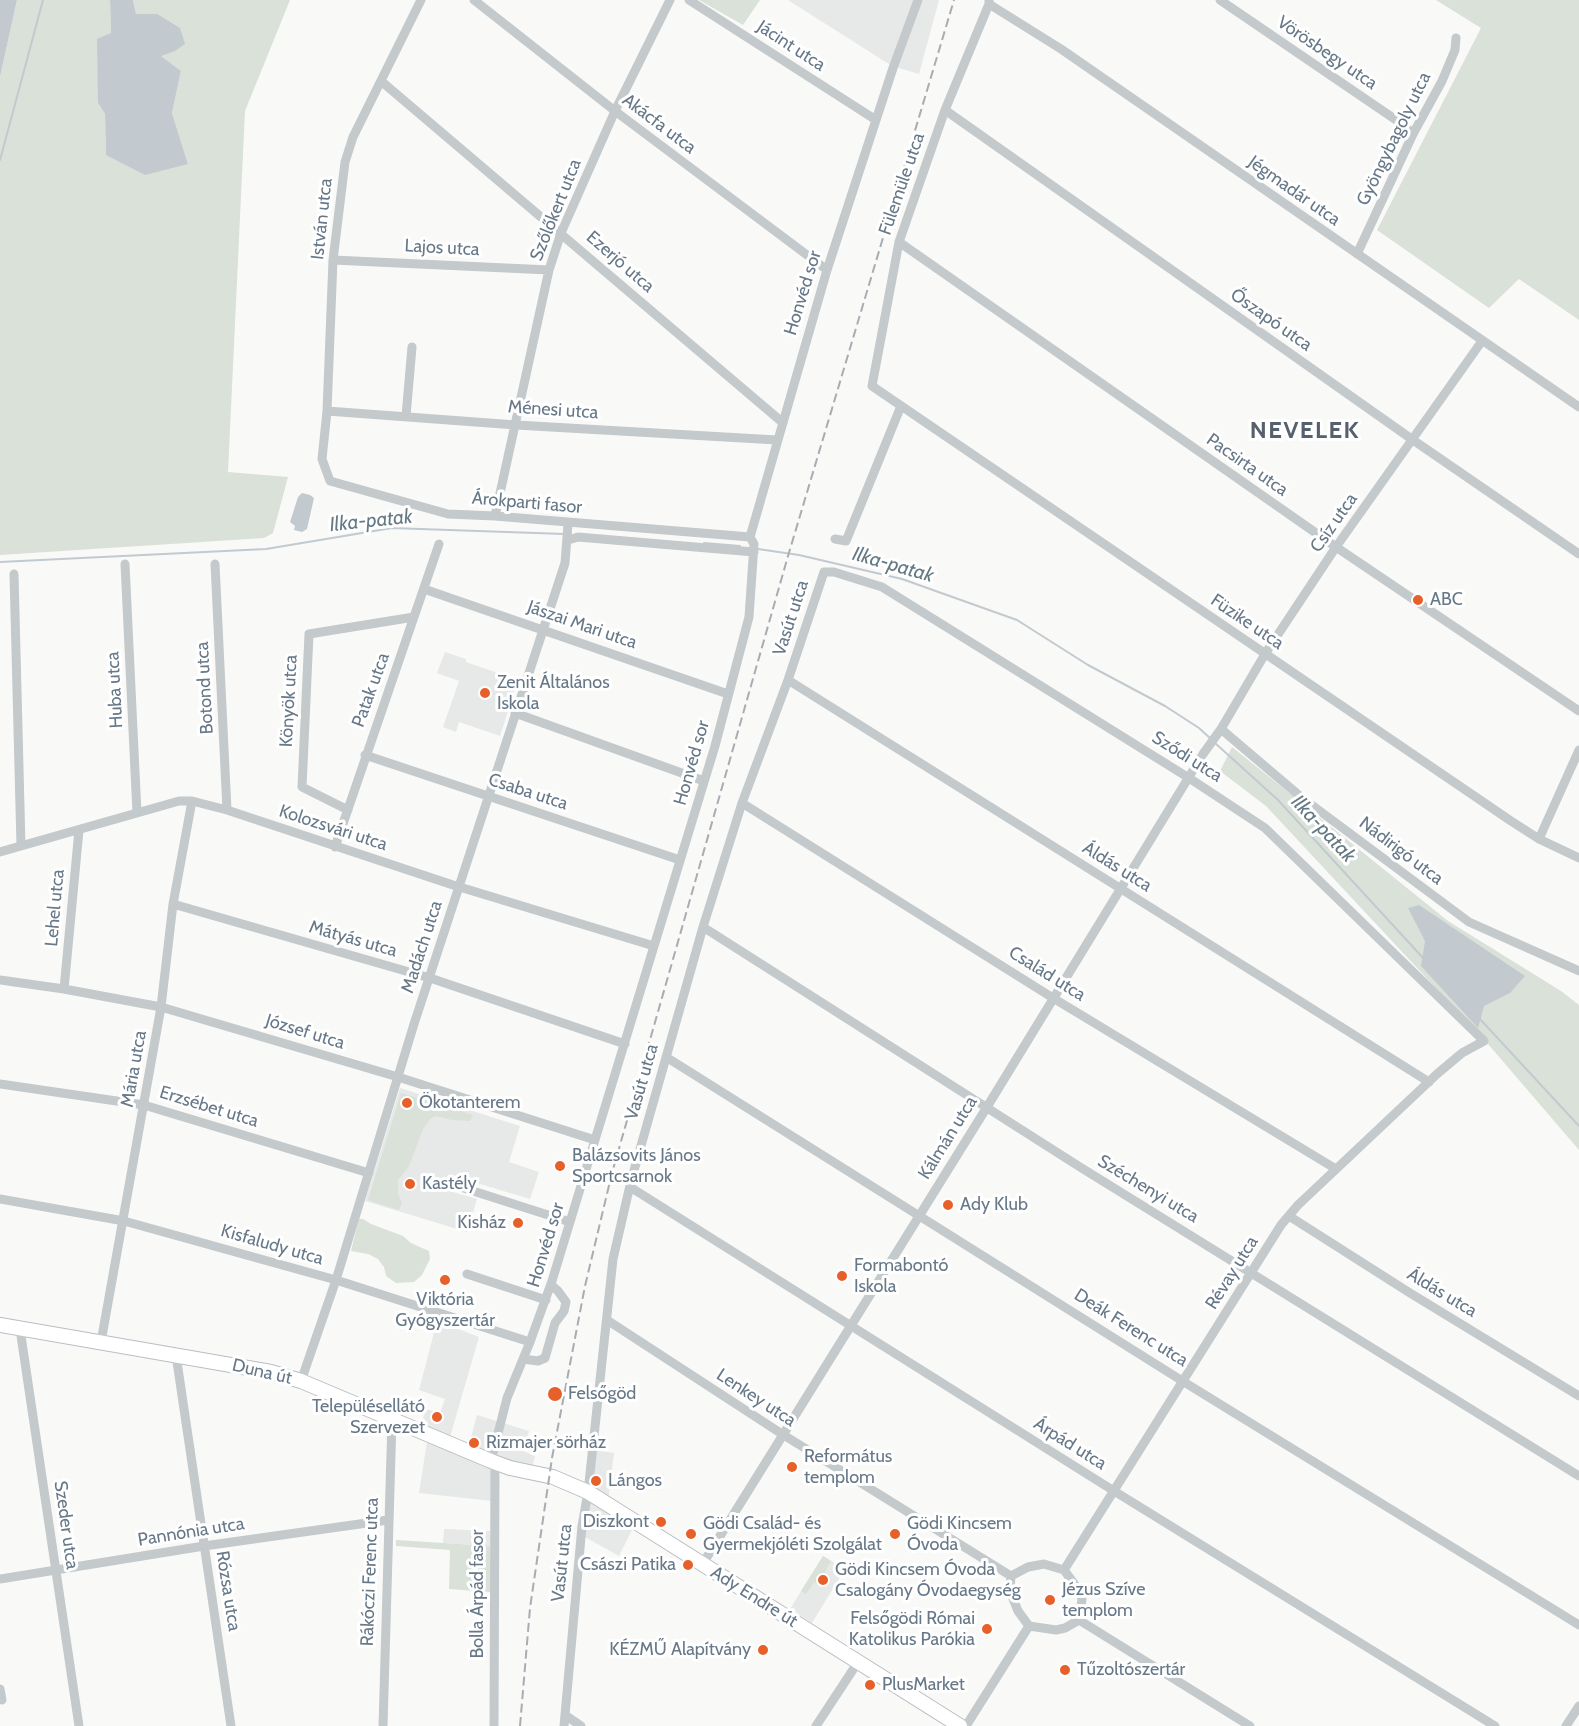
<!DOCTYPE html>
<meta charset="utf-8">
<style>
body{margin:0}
canvas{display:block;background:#f9f9f7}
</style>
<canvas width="1579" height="1726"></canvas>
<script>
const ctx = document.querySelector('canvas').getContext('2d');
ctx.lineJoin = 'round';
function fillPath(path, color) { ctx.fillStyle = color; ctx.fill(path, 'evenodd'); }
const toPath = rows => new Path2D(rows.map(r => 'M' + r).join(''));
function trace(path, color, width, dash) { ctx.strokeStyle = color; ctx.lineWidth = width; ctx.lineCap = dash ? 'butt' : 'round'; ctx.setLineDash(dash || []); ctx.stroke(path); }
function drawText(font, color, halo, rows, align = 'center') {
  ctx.font = font + ' Cabin,sans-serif'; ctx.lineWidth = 6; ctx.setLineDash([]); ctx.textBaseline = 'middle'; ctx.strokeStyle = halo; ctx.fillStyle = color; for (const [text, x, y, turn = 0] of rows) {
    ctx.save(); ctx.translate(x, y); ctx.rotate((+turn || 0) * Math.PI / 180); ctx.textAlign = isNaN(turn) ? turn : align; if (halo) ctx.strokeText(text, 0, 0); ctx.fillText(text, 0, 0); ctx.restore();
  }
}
const built = toPath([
 [788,0,939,0,919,74,892,66],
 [445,652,466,659,466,662,518,680,500,736,459,722,456,732,443,727,459,681,437,673],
 [400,1088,520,1126,509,1162,539,1172,530,1199,450,1175,446,1190,477,1199,467,1232,365,1201],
 [437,1321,479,1337,450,1437,421,1425,426,1409,440,1413,445,1399,419,1390],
 [477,1415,529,1431,523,1451,535,1456,530,1476,492,1466,492,1501,419,1493,429,1429,469,1445],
 [595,1450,614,1453,607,1511,632,1530,619,1556,583,1536],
 [444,1529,490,1531,490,1546,443,1543],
 [823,1556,845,1569,812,1623,790,1609]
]);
const green = toPath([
 [17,0,110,0,111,33,98,103,105,114,106,155,188,164,172,113,181,71,160,56,157,14,136,14,133,0,290,0,245,111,228,472,288,477,273,533,264,538,0,555,0,77],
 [699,0,760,0,743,25],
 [1436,0,1579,0,1579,320,1519,279,1489,308,1377,230,1481,28],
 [1232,747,1448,921,1561,991,1579,1005,1579,1150,1488,1044,1266,806,1220,771],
 [401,1093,473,1115,470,1121,452,1120,436,1116,430,1119,423,1129,409,1166,398,1180,398,1194,402,1203,399,1210,368,1200],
 [359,1219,363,1219,371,1224,403,1236,411,1243,429,1251,430,1259,422,1275,414,1282,396,1283,386,1276,384,1267,378,1259,368,1254,351,1251],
 [396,1540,490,1546,490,1592,449,1589,450,1550,396,1546],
 [823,1556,831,1561,824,1573,827,1575,820,1586,814,1582,806,1594,801,1591]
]);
const water = toPath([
 [0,0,17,0,0,77],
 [110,0,133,0,136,14,157,14,180,28,185,44,175,51,161,56,181,71,172,113,188,164,145,175,106,155,105,114,98,103,97,39,111,33],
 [302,493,310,495,314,498,307,529,302,532,294,530,295,526,290,522,298,497],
 [1419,905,1525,976,1510,993,1484,1006,1478,1028,1421,966,1425,941,1408,908]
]);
const stream = toPath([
 [0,160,43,0],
 [704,543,740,546],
 [758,549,799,555,902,579,1017,620,1088,665,1165,706,1199,728,1211,739],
 [0,562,266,549,392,528,564,534],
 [1215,743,1278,800,1424,959],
 [1479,1018,1579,1126]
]);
const street = toPath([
 [421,0,353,137,345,162,333,260,327,411,322,459,330,481,448,514,495,516,750,537],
 [474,0,615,111,827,270],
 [689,0,876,120],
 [989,0,989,4,945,110,899,242,872,386,1511,821,1539,839,1579,858],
 [1220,0,1402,124,1413,134],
 [989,4,1061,49,1579,407],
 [381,81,782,422],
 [945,110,1413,440,1579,554],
 [899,242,1336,547,1579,711],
 [1357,254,1413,134,1442,81,1455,50,1456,38],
 [333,260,549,270],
 [327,411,516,425,777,440],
 [406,416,412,347],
 [495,516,549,270,561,233,615,111,670,0],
 [835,539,846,541,901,406],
 [568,540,578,537,754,552],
 [125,564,137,813],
 [215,564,227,810],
 [14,574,21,846],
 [424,589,728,694],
 [788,680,1429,1082],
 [515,713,704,781],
 [1221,729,1301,797,1469,922,1579,971],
 [365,755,680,860],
 [742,803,1053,998,1336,1169],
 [348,810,302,787,309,634,414,617],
 [1539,839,1579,750],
 [335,847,439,544],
 [0,852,179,801,192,801,227,810,453,885,654,946],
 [173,904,430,978,625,1044],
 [703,927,1080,1167,1579,1476],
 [0,980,64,989,161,1007,398,1077,595,1140],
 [64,989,79,830],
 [666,1057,1184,1382,1579,1625],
 [0,1084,144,1105,369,1173],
 [448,1183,570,1222],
 [630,1187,1114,1491,1495,1726],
 [0,1199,124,1221,336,1280,530,1342],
 [1289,1216,1410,1293,1579,1396],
 [467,1274,546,1300],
 [607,1320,782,1434,1011,1576],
 [20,1329,79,1726],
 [101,1342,161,1007,173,904,192,801],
 [176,1355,231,1726],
 [523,1359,538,1361,545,1358,555,1323,564,1311,566,1302,558,1291,551,1285],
 [301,1381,336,1280,414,1024,565,563,568,524],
 [491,1461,507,1398,530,1342,552,1281,715,746,749,617,754,544,750,537,827,270,893,68,918,0],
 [1044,1564,1064,1570,1078,1589,1082,1599,1079,1620,1065,1628,1056,1630,1029,1626,1018,1611,1010,1591,1011,1576,1028,1567,1044,1564],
 [702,1565,987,1107,1203,754,1221,729,1265,654,1336,547,1482,341],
 [0,1579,204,1546,388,1520],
 [1079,1620,1250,1726],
 [0,1689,2,1700],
 [565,1715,581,1726],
 [383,1726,392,1420],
 [494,1726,495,1462],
 [564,1726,582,1526,588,1492,613,1259,631,1181,703,927,742,803,788,680,824,572,834,572,882,587,1189,778,1265,828,1484,1041,1462,1053,1437,1074,1298,1205,1281,1225,1064,1570],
 [816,1726,858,1662],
 [966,1726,1029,1626],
 [1566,1726,1579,1706]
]);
const secondary = toPath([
 [0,1325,271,1372,301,1381,491,1461,510,1468,553,1477,588,1492,960,1726]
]);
const rail = toPath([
 [520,1726,530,1608,552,1458,585,1286,612,1173,788,556,954,0]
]);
const markers = [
 [1418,600,6,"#e76029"],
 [485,693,6,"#e76029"],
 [407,1103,6,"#e76029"],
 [560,1166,6,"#e76029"],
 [410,1184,6,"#e76029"],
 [948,1205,6,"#e76029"],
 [518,1223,6,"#e76029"],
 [842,1276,6,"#e76029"],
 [445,1280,6,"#e76029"],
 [555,1394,8,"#e76029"],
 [437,1417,6,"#e76029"],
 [474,1443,6,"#e76029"],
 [792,1467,6,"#e76029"],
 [596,1481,6,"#e76029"],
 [661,1522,6,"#e76029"],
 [691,1534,6,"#e76029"],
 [895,1534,6,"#e76029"],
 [688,1565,6,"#e76029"],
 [823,1580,6,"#e76029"],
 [1050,1600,6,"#e76029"],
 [987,1629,6,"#e76029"],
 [763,1650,6,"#e76029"],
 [1065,1670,6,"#e76029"],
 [870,1685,6,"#e76029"]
];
const streetNames = [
 ["Jácint utca",791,46,33],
 ["Vörösbegy utca",1327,53,34],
 ["Akácfa utca",659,124,37],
 ["Gyöngybagoly utca",1394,139,-64],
 ["Fülemüle utca",902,184,-71],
 ["Jégmadár utca",1294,191,35],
 ["Szőlőkert utca",556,210,-68],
 ["István utca",322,219,-84],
 ["Lajos utca",442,248,3],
 ["Ezerjó utca",620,262,41],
 ["Honvéd sor",803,293,-73],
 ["Őszapó utca",1271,320,35],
 ["Ménesi utca",553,410,4],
 ["Pacsirta utca",1247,465,35],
 ["Árokparti fasor",527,503,5],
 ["Csíz utca",1334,523,-55],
 ["Vasút utca",791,618,-72],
 ["Füzike utca",1247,622,34],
 ["Jászai Mari utca",582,625,19],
 ["Botond utca",205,688,-93],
 ["Huba utca",115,690,-93],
 ["Patak utca",371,690,-70],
 ["Könyök utca",289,701,-87],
 ["Sződi utca",1187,757,32],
 ["Honvéd sor",692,763,-74],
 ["Csaba utca",528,792,18],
 ["Kolozsvári utca",333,828,18],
 ["Nádirigó utca",1401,851,37],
 ["Áldás utca",1117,867,32],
 ["Lehel utca",55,908,-85],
 ["Mátyás utca",353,939,16],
 ["Madách utca",422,947,-72],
 ["Család utca",1047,974,32],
 ["József utca",305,1032,17],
 ["Mária utca",134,1069,-80],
 ["Vasút utca",642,1082,-74],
 ["Erzsébet utca",209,1107,17],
 ["Kálmán utca",948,1138,-58],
 ["Széchenyi utca",1148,1189,31],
 ["Kisfaludy utca",272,1245,16],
 ["Honvéd sor",546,1245,-73],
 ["Révay utca",1232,1273,-58],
 ["Áldás utca",1442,1293,31],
 ["Deák Ferenc utca",1131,1328,32],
 ["Duna út",262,1372,13],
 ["Lenkey utca",756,1398,33],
 ["Árpád utca",1070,1444,32],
 ["Szeder utca",66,1525,82],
 ["Pannónia utca",191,1532,-9],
 ["Vasút utca",562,1563,-84],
 ["Rákóczi Ferenc utca",370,1572,-88],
 ["Rózsa utca",228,1591,81],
 ["Bolla Árpád fasor",478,1594,-90],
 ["Ady Endre út",754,1597,32]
];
const poiNames = [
 ["ABC",1430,600],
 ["Zenit Általános",497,683],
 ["Iskola",497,704],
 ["Ökotanterem",419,1103],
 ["Balázsovits János",572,1156],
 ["Sportcsarnok",572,1177],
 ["Kastély",422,1184],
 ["Ady Klub",960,1205],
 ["Kisház",506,1223,"right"],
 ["Formabontó",854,1266],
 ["Iskola",854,1287],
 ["Viktória",445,1300,"center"],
 ["Gyógyszertár",445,1321,"center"],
 ["Felsőgöd",568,1394],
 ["Településellátó",425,1407,"right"],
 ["Szervezet",425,1428,"right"],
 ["Rizmajer sörház",486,1443],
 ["Református",804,1457],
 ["templom",804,1478],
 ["Lángos",608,1481],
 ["Diszkont",649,1522,"right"],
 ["Gödi Család- és",703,1524],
 ["Gyermekjóléti Szolgálat",703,1545],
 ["Gödi Kincsem",907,1524],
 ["Óvoda",907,1545],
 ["Császi Patika",676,1565,"right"],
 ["Gödi Kincsem Óvoda",835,1570],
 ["Csalogány Óvodaegység",835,1591],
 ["Jézus Szíve",1062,1590],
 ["templom",1062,1611],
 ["Felsőgödi Római",975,1619,"right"],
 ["Katolikus Parókia",975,1640,"right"],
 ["KÉZMŰ Alapítvány",751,1650,"right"],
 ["Tűzoltószertár",1077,1670],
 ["PlusMarket",882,1685]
];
const waterNames = [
 ["Ilka-patak",371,521,-6],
 ["Ilka-patak",893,565,16],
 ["Ilka-patak",1323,829,47]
];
const districtNames = [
 ["NEVELEK",1305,431]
];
fillPath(built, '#e7e8e8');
fillPath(green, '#dae1d8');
fillPath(water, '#c2cad0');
trace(stream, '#c2cad0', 2);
trace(secondary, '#b9bec3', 16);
trace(street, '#c4c9cc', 9);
trace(secondary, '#fff', 14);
trace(rail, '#a7adb3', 2, [9, 4.5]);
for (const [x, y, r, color] of markers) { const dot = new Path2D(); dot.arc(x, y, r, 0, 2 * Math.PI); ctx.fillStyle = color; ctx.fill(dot); trace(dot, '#fff', 2); }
drawText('18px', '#677888', '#fff', streetNames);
drawText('18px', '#677888', '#fff', poiNames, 'left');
drawText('italic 20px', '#637983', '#fff', waterNames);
ctx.letterSpacing = '1.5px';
drawText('bold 24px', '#56616d', '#fff', districtNames);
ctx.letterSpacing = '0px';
</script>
